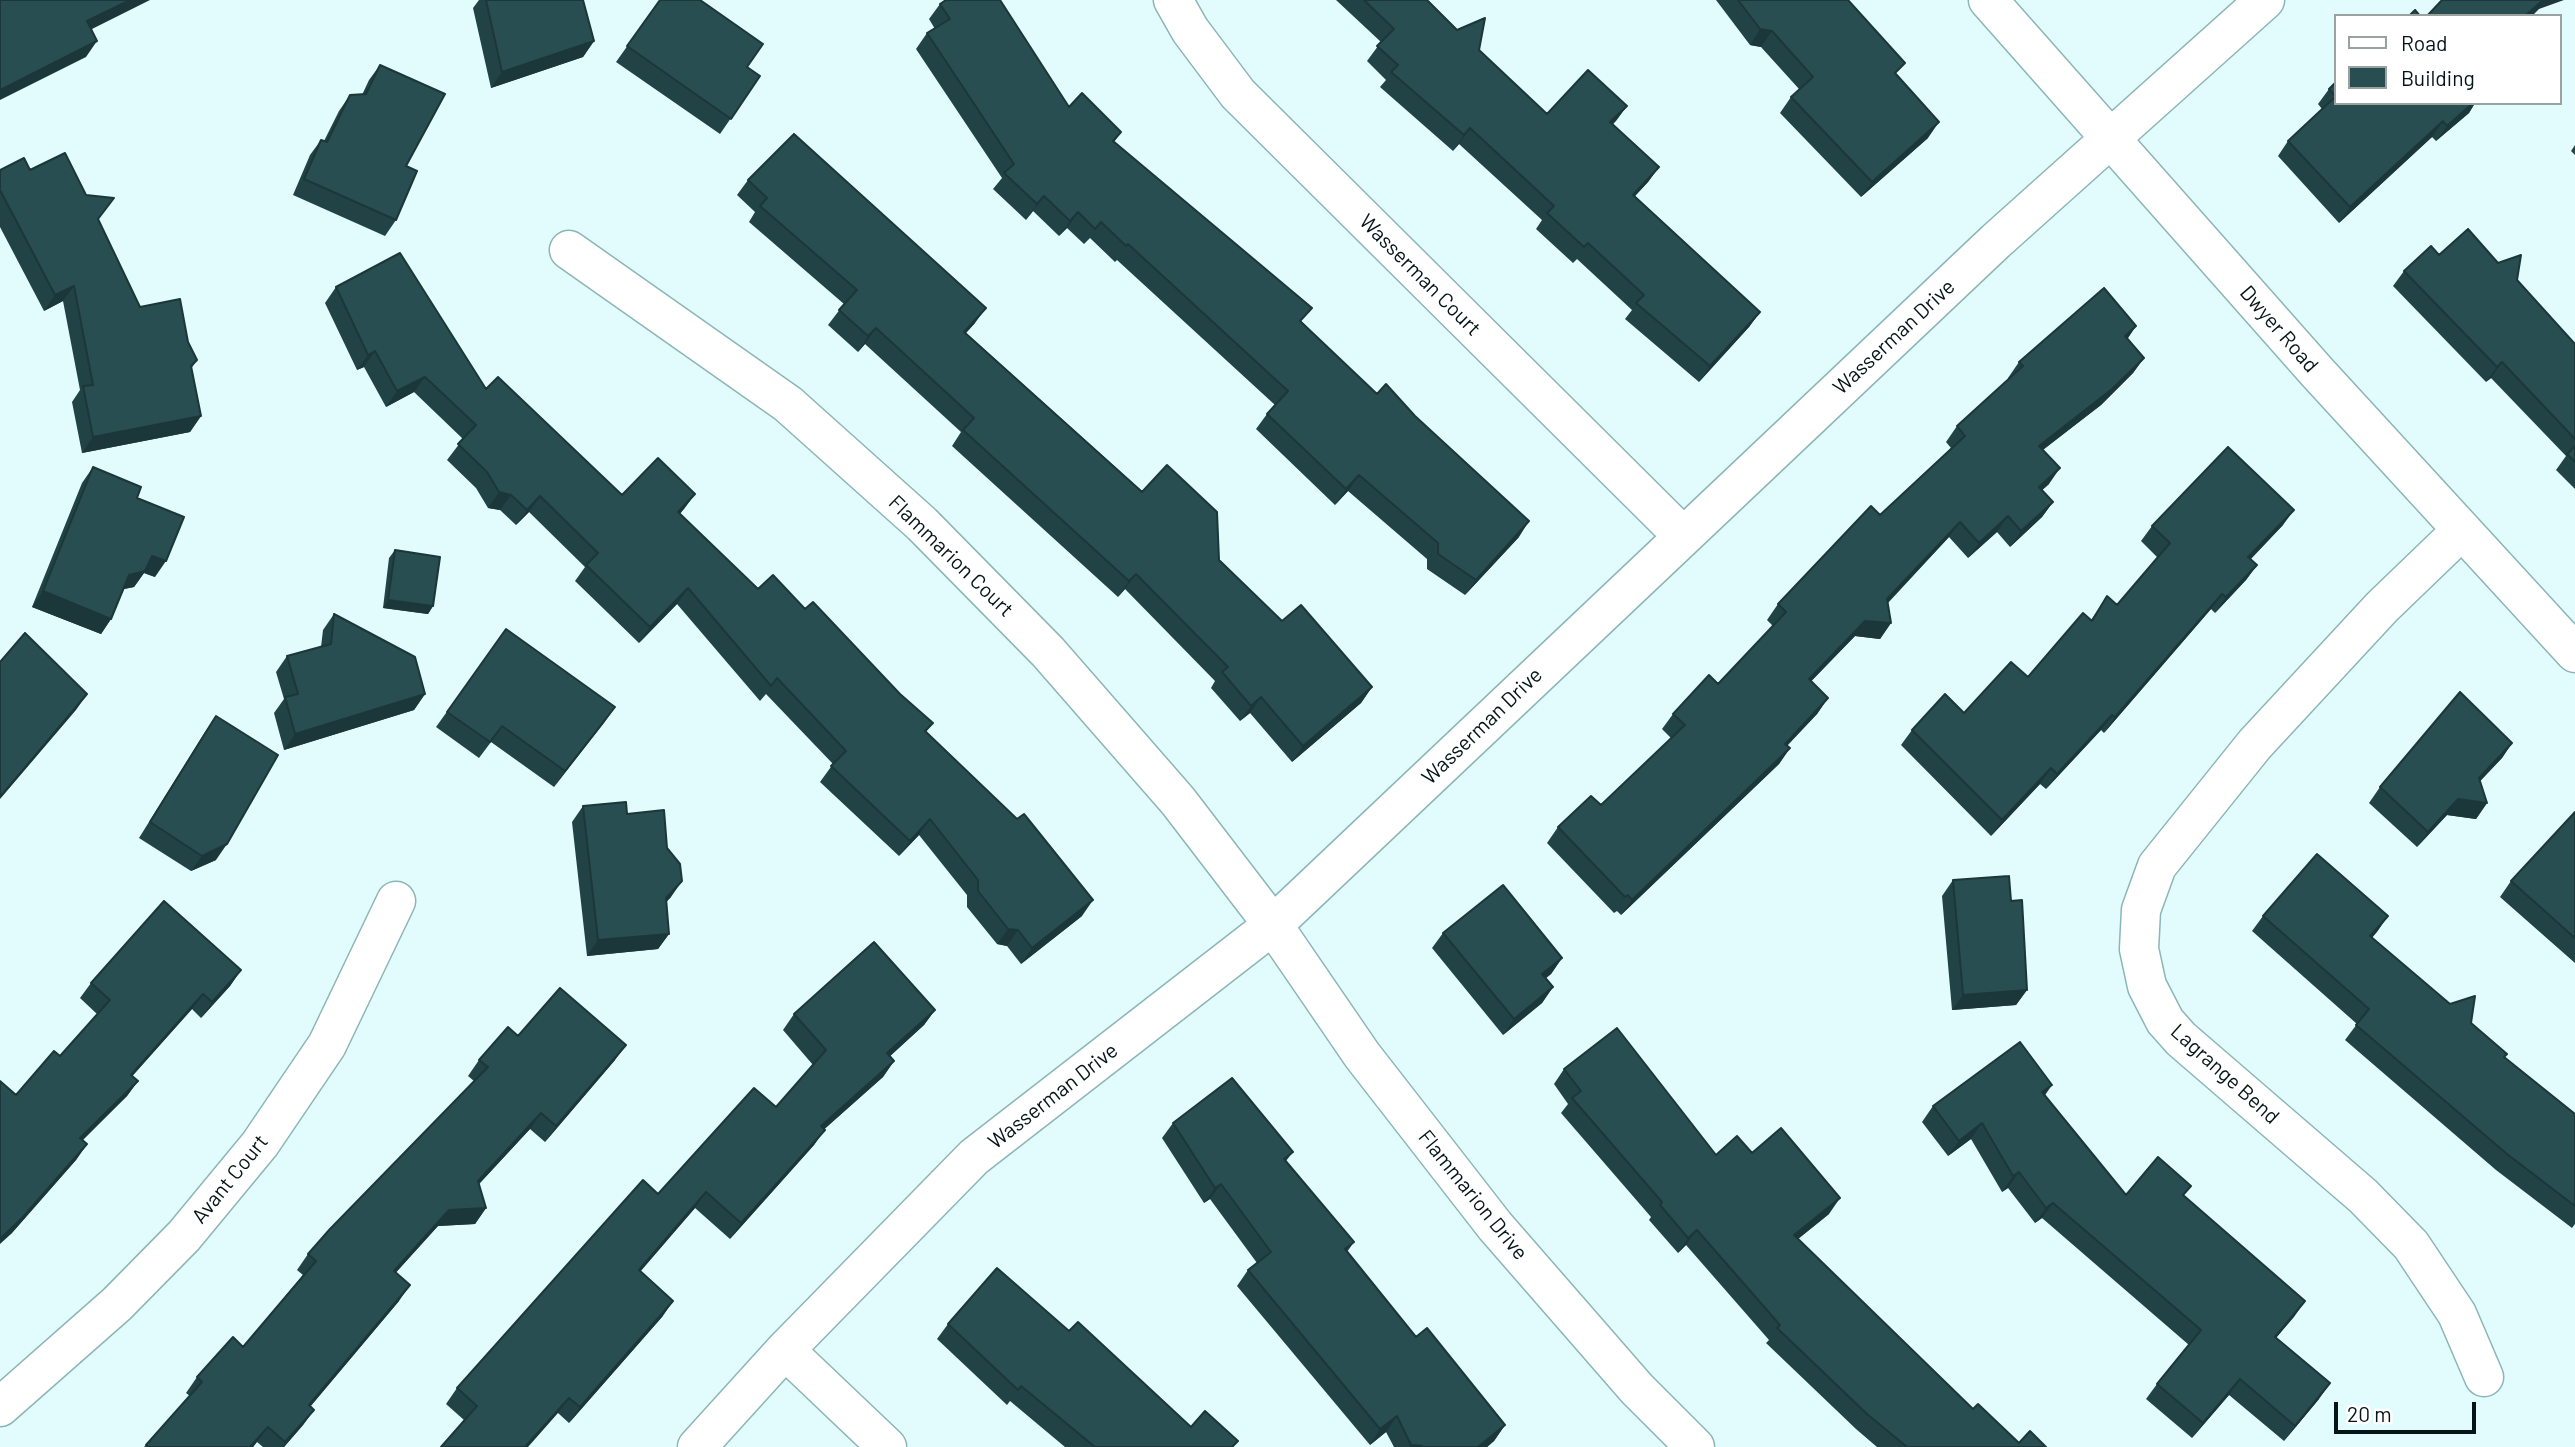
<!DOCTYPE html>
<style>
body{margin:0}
#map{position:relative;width:2575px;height:1447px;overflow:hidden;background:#e2fcfd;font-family:Barlow,sans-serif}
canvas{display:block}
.legend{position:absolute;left:2334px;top:14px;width:228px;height:91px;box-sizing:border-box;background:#fff;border:2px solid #9ba1a1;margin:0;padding:9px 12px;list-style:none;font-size:21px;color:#051415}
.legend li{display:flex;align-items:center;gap:14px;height:35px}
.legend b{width:35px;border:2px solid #9ba1a1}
.scale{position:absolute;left:2334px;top:1402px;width:142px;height:32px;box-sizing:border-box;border:4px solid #051415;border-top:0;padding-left:9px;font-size:21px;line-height:24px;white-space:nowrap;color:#051415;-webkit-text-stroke:5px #fff;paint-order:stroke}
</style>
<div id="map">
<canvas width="2575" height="1447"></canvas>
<ul class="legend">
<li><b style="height:9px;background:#fff"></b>Road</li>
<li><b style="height:19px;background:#284e51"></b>Building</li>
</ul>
<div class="scale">20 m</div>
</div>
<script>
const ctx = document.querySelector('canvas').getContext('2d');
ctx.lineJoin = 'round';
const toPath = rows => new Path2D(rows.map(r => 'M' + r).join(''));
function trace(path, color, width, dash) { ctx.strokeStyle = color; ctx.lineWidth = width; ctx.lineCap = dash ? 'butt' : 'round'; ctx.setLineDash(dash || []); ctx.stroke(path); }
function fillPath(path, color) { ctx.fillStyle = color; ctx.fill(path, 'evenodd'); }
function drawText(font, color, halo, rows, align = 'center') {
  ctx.font = font + ' Barlow,sans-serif'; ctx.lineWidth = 7; ctx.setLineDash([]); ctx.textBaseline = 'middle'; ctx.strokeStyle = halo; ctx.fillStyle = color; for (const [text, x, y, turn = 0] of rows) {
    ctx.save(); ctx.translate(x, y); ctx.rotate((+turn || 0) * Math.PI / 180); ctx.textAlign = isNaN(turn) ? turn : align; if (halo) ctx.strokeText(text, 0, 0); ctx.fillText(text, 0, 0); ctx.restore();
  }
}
const street = toPath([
 [1173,0,1190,30,1238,94,1683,536],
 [1988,0,2317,372,2575,653],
 [569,250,788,404,922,524,1048,652,1178,801,1273,925,1362,1055,1495,1226,1637,1389,1695,1447],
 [2462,530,2382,607,2255,744,2157,866,2141,910,2139,949,2147,986,2165,1021,2181,1039,2363,1196,2411,1245,2457,1314,2484,1377],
 [785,1350,887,1447],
 [0,1407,117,1304,184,1236,260,1144,327,1045,396,901],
 [697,1447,785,1350,974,1157,1273,925,1996,241,2265,0]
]);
const wall = toPath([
 [479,0,583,0,594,41,583,57,491,88,473,8],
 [660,0,747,67,760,76,720,134,616,62],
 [1336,0,1427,0,1457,30,1547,114,1627,106,1613,124,1659,167,1648,182,1635,196,1760,312,1749,327,1699,382,1625,319,1632,310,1577,259,1573,263,1536,229,1542,220,1459,144,1453,151,1380,87,1386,80,1367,61,1381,42],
 [1716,0,1848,0,1897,75,1928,138,1861,197,1780,113,1791,97,1799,89,1761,47,1750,45],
 [940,4,1069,107,1121,132,1114,142,1302,322,1519,537,1465,595,1427,569,1427,559,1348,491,1335,505,1256,429,1267,414,1275,405,1117,260,1115,262,1090,238,1084,244,1067,228,1059,236,1033,211,1026,220,993,189,1002,178,916,49,927,33,935,29,929,19],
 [380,65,406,166,396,220,385,236,293,195,310,155,321,140,324,141,339,111,350,95,362,95,369,80],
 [2335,83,2335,103,2475,103,2469,113,2436,141,2432,137,2339,223,2278,156,2288,141,2322,109,2318,104,2329,89],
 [2575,145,2575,155,2571,151],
 [0,170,30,170,98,219,140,307,188,342,197,360,191,369,201,416,190,432,82,453,72,402,80,390,63,301,44,311,0,227],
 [748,180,975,323,966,333,1219,560,1282,621,1372,687,1361,703,1292,762,1250,713,1240,721,1211,688,1215,681,1125,589,1118,597,952,446,961,432,865,344,858,352,828,325,844,304,749,222,755,212,737,195],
 [2439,255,2498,263,2517,280,2575,344,2575,489,2556,470,2566,456,2491,378,2486,382,2393,286,2404,271],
 [336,287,486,389,622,495,695,494,680,514,758,589,805,609,933,723,926,732,1082,916,1021,964,1007,946,997,944,967,907,967,895,919,835,899,856,820,782,833,764,766,694,760,701,677,604,639,643,575,581,585,567,529,512,516,525,500,510,488,508,476,488,447,460,463,439,414,392,386,407,364,367,357,370,325,303],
 [2136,326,2127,339,2144,358,2133,373,2101,405,2043,450,2049,484,2042,490,2053,502,2042,517,2010,547,1997,532,1968,558,1949,537,1888,603,1891,623,1880,639,1855,636,1811,681,1828,698,1817,714,1787,746,1790,748,1779,764,1621,915,1617,911,1614,913,1547,843,1558,827,1601,805,1671,738,1662,729,1673,714,1718,684,1773,626,1767,620,1778,604,1880,515,1951,448,1946,442,1957,426,2009,379,2008,378,2019,362],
 [93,467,137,498,155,577,144,573,134,587,124,589,111,619,101,634,32,607,82,483],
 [2283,525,2251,559,2257,565,2246,580,2215,613,2211,609,2104,733,2101,730,2046,789,2040,784,1991,836,1901,745,1912,730,1964,713,2028,677,2091,620,2107,596,2117,605,2158,558,2141,541,2152,526],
 [395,550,433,606,428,614,383,608,389,558],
 [334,614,425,694,414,710,284,750,274,713,284,699,276,672,287,656,321,647,323,630],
 [506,629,615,707,554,787,491,742,479,758,436,727],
 [216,716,216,860,191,871,139,838,205,732],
 [2512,743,2502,758,2480,781,2487,803,2476,819,2447,815,2417,847,2369,803,2380,787],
 [583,806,627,814,667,848,671,897,666,902,669,934,658,949,587,956,572,822],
 [2575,812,2575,963,2500,897,2511,881],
 [1953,880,2011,901,2027,990,2016,1005,1952,1010,1942,896],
 [2263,916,2388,916,2372,938,2471,1023,2504,1058,2575,1114,2575,1224,2572,1228,2496,1170,2345,1040,2357,1024,2252,931],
 [1443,933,1562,958,1551,974,1546,978,1553,987,1542,1003,1503,1035,1432,948],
 [241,970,230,986,201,1018,192,1009,132,1076,138,1081,127,1096,82,1140,87,1144,76,1160,11,1234,16,1095,60,1056,97,1014,80,998,91,983],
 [935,1010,924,1025,890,1056,894,1061,883,1077,824,1129,814,1145,730,1239,695,1208,640,1271,673,1301,662,1317,569,1423,558,1413,464,1420,446,1404,457,1388,658,1194,776,1107,813,1065,783,1030,794,1014],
 [518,1036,615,1060,545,1142,530,1129,479,1184,486,1208,475,1224,438,1226,395,1273,399,1301,310,1407,314,1410,303,1425,284,1447,263,1447,257,1442,253,1447,144,1447,190,1396,186,1393,197,1377,243,1347,303,1275,297,1270,308,1254,474,1081,468,1076,479,1060],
 [1564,1069,1716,1155,1752,1153,1829,1214,1798,1239,1973,1409,2019,1443,2046,1447,1877,1447,1856,1429,1766,1343,1769,1340,1686,1245,1678,1253,1649,1220,1651,1217,1561,1113,1568,1104,1554,1084],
 [2045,1096,2126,1195,2184,1196,2305,1301,2276,1338,2319,1399,2284,1441,2229,1395,2192,1438,2146,1399,2157,1384,2189,1345,2042,1218,2035,1223,2008,1188,2002,1192,1971,1139,1948,1156,1922,1122,1933,1106],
 [1173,1123,1293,1152,1286,1161,1354,1242,1347,1252,1416,1337,1505,1425,1494,1441,1487,1447,1394,1447,1386,1432,1370,1445,1237,1286,1248,1270,1257,1263,1210,1199,1204,1203,1162,1138],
 [948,1324,1069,1331,1191,1427,1238,1441,1233,1447,1065,1447,1010,1401,1007,1405,937,1339]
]);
const shadedWall = toPath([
 [130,0,150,0,76,37,87,21],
 [2543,0,2564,0,2539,9,2532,16,2525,16],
 [1760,29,1772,31,1761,47,1750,45],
 [97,41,86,57,0,100,0,90],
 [594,41,583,57,491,88,502,72],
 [2473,103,2475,103,2469,113,2436,141,2447,126],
 [1627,106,1616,121,1599,138,1610,122],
 [2443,121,2432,137,2339,223,2350,207],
 [1939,122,1928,138,1861,197,1872,182],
 [1470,128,1459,144,1453,151,1464,135],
 [1659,167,1648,182,1622,210,1633,195],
 [1044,196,1033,211,1026,220,1037,204],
 [1078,212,1067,228,1059,236,1070,221],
 [74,286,63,301,44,311,55,295],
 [986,308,975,323,953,347,964,332],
 [1760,312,1749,327,1699,382,1710,366],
 [2136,326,2126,341,2125,336],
 [876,328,865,344,858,352,868,336],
 [375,351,364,367,357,370,368,355],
 [2144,358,2133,373,2101,405,2028,461,2039,446],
 [2502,362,2491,378,2486,382,2497,367],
 [425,377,414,392,386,407,397,391],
 [201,416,190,432,82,453,93,437],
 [2060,468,2049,484,2028,503,2039,487],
 [1359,475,1348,491,1335,505,1346,489],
 [499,492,511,495,500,510,488,508],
 [695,494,684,509,667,527,678,512],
 [540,496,529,512,516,525,527,510],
 [2053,502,2042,517,2010,547,2021,531],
 [2294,510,2283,525,2238,572,2248,557],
 [2008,516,1997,532,1968,558,1979,543],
 [1529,521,1519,537,1465,595,1476,580],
 [1960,522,1949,537,1876,615,1887,599],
 [152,556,166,561,155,577,144,573,134,587,119,590,129,575],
 [2257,565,2246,580,2215,613,2226,597],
 [1136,574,1125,589,1118,597,1129,581],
 [688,588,677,604,639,643,650,627],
 [43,591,111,619,101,634,32,607],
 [2222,594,2211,609,2104,733,2115,717],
 [388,600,433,606,428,614,383,608],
 [1865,621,1891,623,1880,639,1855,636,1798,695,1809,679],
 [1372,687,1361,703,1292,762,1303,746],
 [87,694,76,710,0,799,0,797],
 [425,694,414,710,284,750,295,734],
 [1261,697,1250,713,1240,721,1251,706],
 [1828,698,1817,714,1774,759,1785,744],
 [615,707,604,723,554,787,565,771],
 [2112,715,2101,730,2046,789,2057,774],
 [2512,743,2502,758,2468,794,2479,778],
 [1790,748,1779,764,1621,915,1632,900],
 [2051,768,2040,784,1991,836,2002,820],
 [2458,799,2487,803,2476,819,2447,815,2417,847,2428,832],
 [930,819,919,835,899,856,910,841],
 [227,844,216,860,191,871,202,856],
 [682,881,671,897,655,914,666,898],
 [1093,900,1082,916,1021,964,1032,948],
 [2388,916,2377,932,2359,952,2370,936],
 [1008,929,1018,930,1007,946,997,944],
 [669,934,658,949,587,956,598,940],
 [1562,958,1551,974,1531,990,1542,974],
 [241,970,230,986,201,1018,212,1002],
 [1553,987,1542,1003,1503,1035,1514,1019],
 [2027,990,2016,1005,1952,1010,1963,995],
 [203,994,192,1009,120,1090,131,1075],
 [935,1010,924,1025,876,1069,887,1053],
 [626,1045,615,1060,545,1142,556,1126],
 [894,1061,883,1077,810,1142,821,1126],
 [138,1081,127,1096,69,1154,80,1138],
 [2052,1085,2041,1101,2042,1092],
 [541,1113,530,1129,467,1197,478,1181],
 [1982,1123,1971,1139,1948,1156,1959,1141],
 [825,1130,814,1145,730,1239,741,1223],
 [87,1144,76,1160,11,1234,0,1244,0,1239],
 [2019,1172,2008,1188,2002,1192,2013,1176],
 [1221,1184,1210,1199,1204,1203,1215,1188],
 [706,1192,695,1208,628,1286,639,1270],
 [1840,1198,1829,1214,1783,1251,1794,1235],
 [2053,1203,2042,1218,2035,1223,2046,1208],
 [486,1208,475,1224,438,1226,383,1287,394,1271,449,1210],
 [1697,1230,1686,1245,1678,1253,1688,1238],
 [410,1285,399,1301,298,1421,309,1405],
 [673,1301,662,1317,569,1423,580,1407],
 [2305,1301,2294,1317,2264,1352,2275,1337],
 [2240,1379,2229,1395,2192,1438,2203,1423],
 [2330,1383,2319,1399,2284,1441,2295,1426],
 [569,1398,558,1413,528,1447,525,1447],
 [314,1410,303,1425,284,1447,282,1447],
 [1397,1416,1386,1432,1370,1445,1380,1429],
 [1505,1425,1494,1441,1487,1447,1478,1447],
 [268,1427,253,1447,250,1447],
 [1411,1445,1422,1446,1421,1447,1409,1447]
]);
const building = toPath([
 [0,0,130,0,87,21,97,41,0,90,0,0],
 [486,0,583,0,594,41,502,72,486,0],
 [660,0,700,0,763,44,747,67,760,76,731,119,627,46,660,0],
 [946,0,1000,0,1069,107,1082,93,1121,132,1113,141,1312,308,1300,321,1377,394,1386,384,1415,416,1529,521,1476,580,1438,554,1438,543,1359,475,1346,489,1267,414,1288,391,1128,244,1126,246,1101,222,1095,229,1078,212,1070,221,1044,196,1037,204,1004,173,1014,164,927,33,950,19,940,4,946,0],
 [1364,0,1427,0,1457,30,1485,18,1479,50,1547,114,1588,70,1627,106,1610,122,1659,167,1633,195,1760,312,1710,366,1636,303,1644,295,1588,243,1584,247,1547,213,1554,206,1470,128,1464,135,1391,72,1398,65,1377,46,1394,29,1364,0],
 [1738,0,1848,0,1905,63,1895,73,1939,122,1872,182,1791,97,1813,77,1772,31,1760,29,1738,0],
 [2442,0,2543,0,2525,16,2427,16,2442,0],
 [2415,10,2420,16,2409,16,2415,10],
 [380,65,445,94,406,166,417,171,396,220,304,179,321,140,327,142,350,95,366,94,380,65],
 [2335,83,2335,96,2329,89,2335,83],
 [2335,97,2335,103,2473,103,2447,126,2443,121,2350,207,2288,141,2335,97],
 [794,134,986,308,964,332,1142,492,1167,465,1217,512,1219,560,1282,621,1301,605,1372,687,1303,746,1261,697,1251,706,1222,672,1228,667,1136,574,1129,581,963,430,974,418,876,328,868,336,839,310,857,290,760,206,767,198,748,180,794,134],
 [65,153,86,195,114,198,98,219,140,307,180,299,188,342,197,360,191,366,201,416,93,437,83,386,93,385,74,286,55,295,0,190,0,170,24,158,30,170,65,153],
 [2468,229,2498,263,2521,255,2517,280,2575,344,2575,439,2502,362,2497,367,2404,271,2431,246,2439,255,2468,229],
 [400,253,486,389,498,377,622,495,658,458,695,494,678,512,758,589,773,575,805,609,813,602,900,694,933,723,925,731,1017,819,1024,814,1093,900,1032,948,1018,930,1008,929,978,891,978,880,930,819,910,841,831,766,846,751,777,678,771,686,688,588,650,627,586,565,598,553,540,496,527,510,511,495,499,492,487,472,458,444,476,425,425,377,397,391,375,351,368,355,336,287,400,253],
 [2104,288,2136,326,2125,336,2144,358,2112,389,2039,446,2060,468,2039,487,2053,502,2021,531,2008,516,1979,543,1960,522,1887,599,1891,623,1865,621,1809,679,1828,698,1785,744,1790,748,1632,900,1628,895,1625,897,1558,827,1591,796,1601,805,1685,725,1673,714,1709,675,1718,684,1786,612,1778,604,1871,506,1880,515,1965,436,1957,426,2023,366,2019,362,2104,288],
 [2575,446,2575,462,2567,454,2575,446],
 [2228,447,2294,510,2248,557,2257,565,2226,597,2222,594,2115,717,2112,715,2057,774,2051,768,2002,820,1912,730,1945,694,1964,713,2011,662,2028,677,2083,613,2092,621,2107,596,2117,605,2170,543,2152,526,2228,447],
 [93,467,141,487,137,498,184,517,166,561,152,556,145,571,129,575,111,619,43,591,93,467],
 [395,550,440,557,433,606,388,600,395,550],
 [334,614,415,657,425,694,295,734,285,697,298,694,287,656,331,644,334,614],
 [506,629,615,707,565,771,502,726,490,742,447,712,506,629],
 [25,633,87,694,0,797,0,662,25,633],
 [2460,692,2512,743,2479,778,2487,803,2458,799,2428,832,2380,787,2460,692],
 [216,716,278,755,227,844,202,856,150,822,216,716],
 [626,802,627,814,664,810,667,848,680,864,682,881,666,898,669,934,598,940,583,806,626,802],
 [2575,812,2575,938,2511,881,2575,812],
 [2317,854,2388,916,2370,936,2450,1004,2475,996,2471,1023,2507,1054,2504,1057,2575,1114,2575,1206,2507,1154,2356,1025,2369,1009,2263,916,2317,854],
 [2009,876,2011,901,2022,900,2027,990,1963,995,1953,880,2009,876],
 [1503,885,1562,958,1542,974,1553,987,1514,1019,1443,933,1503,885],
 [164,901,241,970,212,1002,203,994,131,1075,138,1081,80,1138,87,1144,22,1218,0,1239,0,1081,16,1095,54,1051,60,1056,110,1000,91,983,164,901],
 [874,942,935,1010,887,1053,894,1061,821,1126,825,1130,741,1223,706,1192,639,1270,673,1301,580,1407,569,1398,525,1447,441,1447,477,1406,457,1388,643,1180,658,1194,754,1088,776,1107,826,1050,794,1014,874,942],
 [560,988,626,1045,556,1126,541,1113,478,1181,486,1208,449,1210,394,1271,410,1285,309,1405,314,1410,285,1442,268,1427,250,1447,149,1447,146,1445,202,1382,197,1377,233,1337,243,1347,316,1261,308,1254,330,1229,488,1067,479,1060,508,1027,518,1036,560,988],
 [1617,1028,1716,1155,1737,1136,1752,1153,1781,1128,1840,1198,1794,1235,1973,1409,1978,1404,2019,1443,2030,1431,2046,1447,1907,1447,1867,1414,1777,1328,1780,1325,1697,1230,1688,1238,1660,1205,1662,1202,1572,1098,1581,1091,1564,1069,1617,1028],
 [2020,1042,2052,1085,2042,1092,2126,1195,2158,1157,2191,1186,2183,1195,2305,1301,2275,1337,2330,1383,2295,1426,2240,1379,2203,1423,2157,1384,2201,1330,2053,1203,2046,1208,2019,1172,2013,1176,1982,1123,1959,1141,1933,1106,2020,1042],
 [1232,1078,1293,1152,1284,1159,1354,1242,1345,1249,1416,1337,1427,1328,1505,1425,1478,1447,1423,1447,1422,1446,1411,1445,1397,1416,1380,1429,1248,1270,1271,1252,1221,1184,1215,1188,1173,1123,1232,1078],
 [997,1268,1069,1331,1078,1322,1191,1427,1205,1411,1238,1441,1232,1447,1095,1447,1021,1386,1018,1390,948,1324,997,1268]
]);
const streetNames = [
 ["Wasserman Court",1420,275,45],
 ["Dwyer Road",2279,329,49],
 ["Wasserman Drive",1894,337,-43],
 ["Flammarion Court",951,556,44],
 ["Wasserman Drive",1482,726,-44],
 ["Lagrange Bend",2225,1074,42],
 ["Wasserman Drive",1053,1096,-38],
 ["Avant Court",230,1179,-51],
 ["Flammarion Drive",1473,1195,51]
];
trace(street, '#8cb5b8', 41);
trace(street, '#fff', 38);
fillPath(wall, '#224346');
fillPath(shadedWall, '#1c3739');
fillPath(building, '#284e51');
trace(building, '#1c3739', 2);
drawText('21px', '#051415', '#fff', streetNames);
</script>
